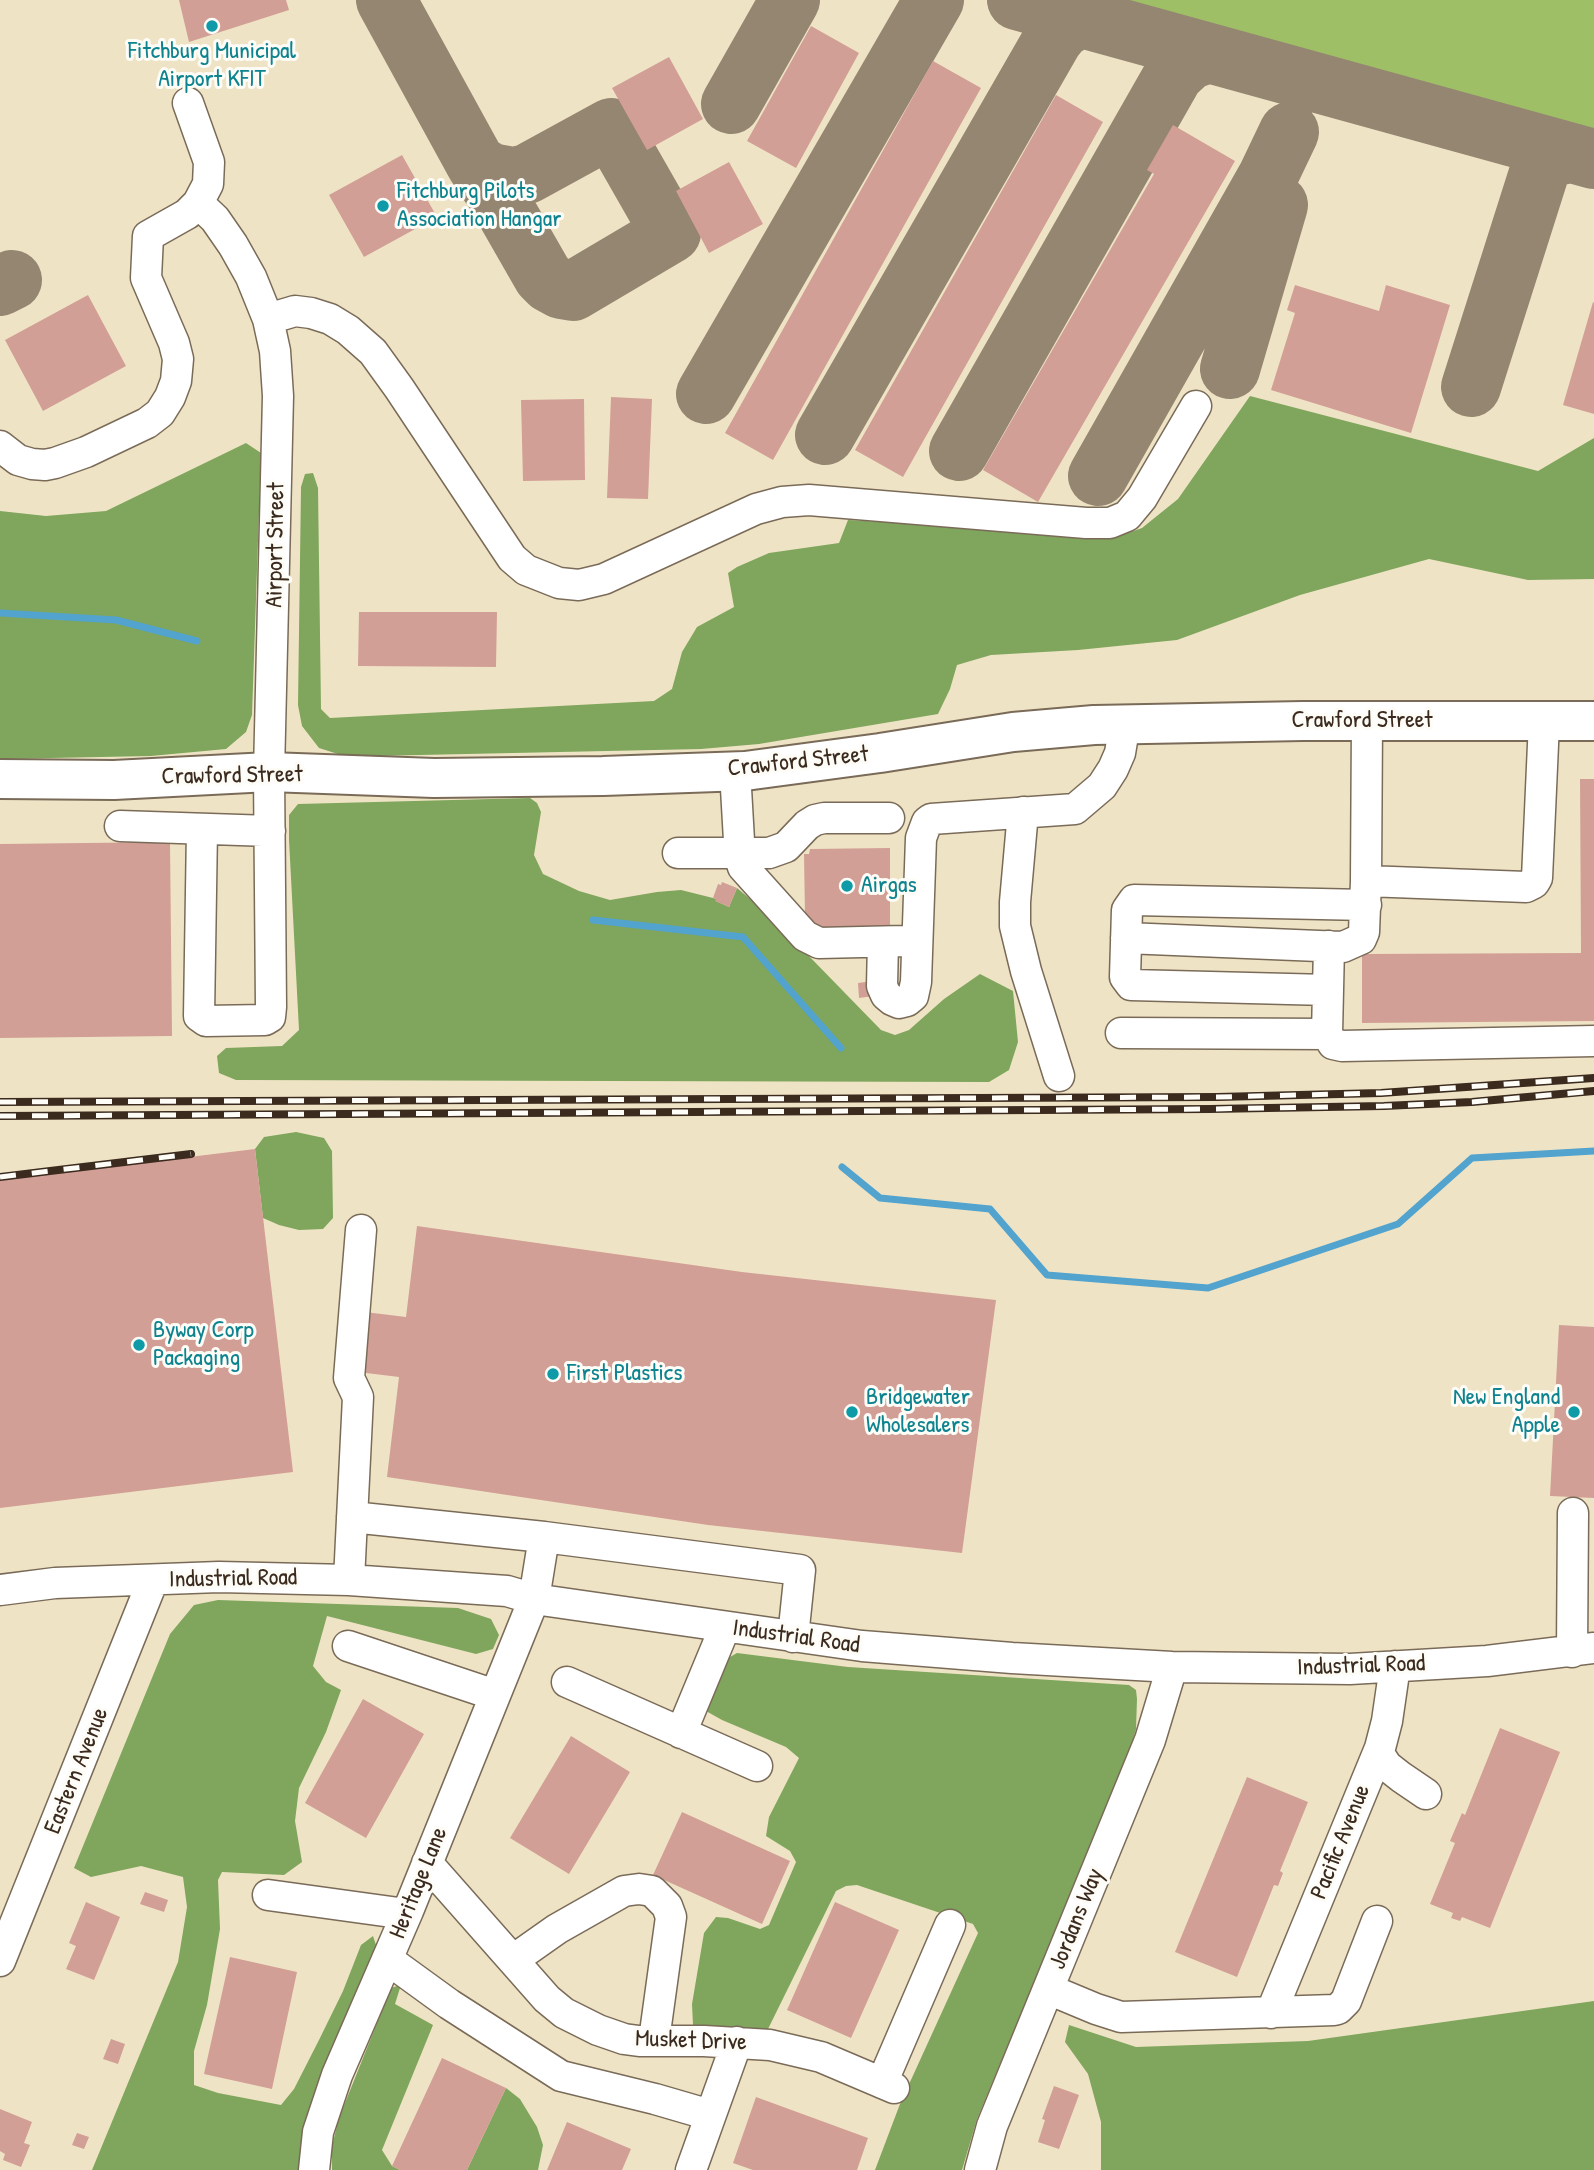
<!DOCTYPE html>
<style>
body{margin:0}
canvas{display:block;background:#efe3c5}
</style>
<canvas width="1594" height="2170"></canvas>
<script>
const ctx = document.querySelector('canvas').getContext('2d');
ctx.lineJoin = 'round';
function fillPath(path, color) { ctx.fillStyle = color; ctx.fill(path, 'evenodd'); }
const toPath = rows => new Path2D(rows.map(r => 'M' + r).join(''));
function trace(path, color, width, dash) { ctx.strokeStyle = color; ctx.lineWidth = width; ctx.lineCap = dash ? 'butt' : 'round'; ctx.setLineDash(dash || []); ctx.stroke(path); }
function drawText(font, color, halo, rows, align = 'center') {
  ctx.font = font + ' "Patrick Hand",sans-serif'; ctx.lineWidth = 6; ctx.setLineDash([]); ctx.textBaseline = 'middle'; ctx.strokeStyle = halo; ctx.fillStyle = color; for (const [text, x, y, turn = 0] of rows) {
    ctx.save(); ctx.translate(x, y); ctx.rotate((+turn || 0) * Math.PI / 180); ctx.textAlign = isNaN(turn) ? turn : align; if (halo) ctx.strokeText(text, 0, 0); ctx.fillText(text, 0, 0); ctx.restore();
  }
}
const green = toPath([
 [1126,0,1594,0,1594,130]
]);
const forest = toPath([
 [1250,396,1538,471,1594,438,1594,579,1528,580,1429,559,1300,595,1177,640,1078,650,991,655,957,665,950,689,938,714,759,744,701,749,372,756,341,755,319,748,302,726,298,705,301,487,305,474,313,473,318,488,321,709,330,718,654,701,672,689,682,652,697,627,734,607,728,573,737,567,769,553,839,543,848,520,1095,534,1125,534,1142,528,1178,499],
 [246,443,261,453,252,715,246,732,226,749,151,756,0,759,0,511,46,516,106,511],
 [530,798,537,803,541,812,534,855,543,874,579,891,610,900,657,892,681,890,713,898,716,899,716,901,729,907,737,888,768,914,881,1030,895,1035,909,1030,944,999,980,974,1013,991,1018,1042,1009,1070,989,1082,236,1080,219,1073,217,1056,226,1048,282,1046,299,1030,289,840,289,815,298,804],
 [296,1132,324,1138,332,1151,333,1218,323,1229,299,1230,279,1225,263,1218,255,1149,264,1137],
 [218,1600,458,1608,491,1619,499,1635,493,1649,476,1654,327,1616,313,1666,326,1682,341,1690,326,1732,299,1788,295,1821,302,1862,284,1875,222,1872,218,1880,220,1929,207,2005,194,2051,194,2085,218,2093,281,2105,294,2089,319,2040,343,1991,361,1945,373,1936,376,1945,320,2085,303,2170,92,2170,178,1962,187,1907,183,1877,141,1866,91,1877,74,1868,170,1634,194,1605],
 [737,1653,848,1667,1129,1685,1136,1690,1137,1699,1136,1729,1128,1757,977,2119,962,2170,875,2170,900,2104,978,1933,973,1924,857,1885,846,1886,836,1891,768,2029,760,2035,700,2034,693,2025,692,2004,704,1933,716,1917,728,1918,760,1929,769,1925,796,1862,790,1851,766,1836,769,1817,799,1758,786,1747,722,1720,706,1711,723,1661],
 [397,1986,400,1988,395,2004,433,2025,382,2150,392,2166,400,2170,332,2170,332,2146,339,2118,391,1988],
 [1594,2001,1594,2170,1101,2170,1101,2122,1088,2074,1065,2042,1069,2025,1136,2047,1308,2041],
 [506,2088,520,2099,537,2127,543,2145,538,2170,467,2170]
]);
const stream = toPath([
 [0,613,116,620,197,641],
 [593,920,743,937,841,1048],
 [842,1167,880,1198,990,1209,1047,1275,1208,1288,1398,1224,1472,1158,1594,1151]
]);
const taxiway = toPath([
 [386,0,476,164,496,194,543,276,550,283,561,289,573,291,671,233,611,128,527,174,513,177,491,173,476,164],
 [1017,0,1594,159],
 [731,104,790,0],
 [0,286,12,280],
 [1230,369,1278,205],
 [1471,387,1539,173,1542,165,1552,157,1569,153],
 [706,394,934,0],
 [825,435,1053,39,1061,29,1072,22,1083,18],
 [959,451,1174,74,1189,60,1208,53],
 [1098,476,1268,176,1289,132]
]);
const building = toPath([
 [179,0,286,0,289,10,189,42],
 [811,26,859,53,796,168,747,141],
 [669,57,703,119,647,150,612,88],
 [933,61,981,88,773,460,725,433],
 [1056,95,1103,122,903,477,855,450],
 [1173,125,1235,161,1038,502,983,470,1154,174,1147,170],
 [402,155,437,217,364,257,329,195],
 [729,162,763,224,709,253,676,191],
 [1295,285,1379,311,1386,285,1450,305,1411,433,1271,390,1295,313,1287,310],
 [88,295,126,366,43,411,5,340],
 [1593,302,1594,303,1594,414,1563,405],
 [611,397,652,399,648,499,607,498],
 [584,399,585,480,523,481,521,400],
 [359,612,497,612,496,667,358,666],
 [1580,779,1594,779,1594,1021,1362,1023,1362,954,1581,953],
 [170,842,172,1036,0,1038,0,844],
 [890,848,890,929,810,930,810,917,805,917,804,854,809,854,810,849],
 [722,882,737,888,729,907,715,901,716,899,713,898,718,884,721,885],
 [873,981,874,996,859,998,858,983],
 [255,1149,293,1472,0,1508,0,1180],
 [417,1226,742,1272,996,1300,962,1553,708,1525,387,1477,399,1377,358,1372,365,1312,406,1317],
 [1559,1325,1594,1327,1594,1498,1550,1496],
 [363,1699,424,1734,366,1838,305,1803],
 [1500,1728,1560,1752,1490,1928,1462,1917,1460,1921,1451,1918,1453,1913,1430,1904,1455,1843,1450,1841,1462,1813,1465,1815],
 [571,1736,630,1772,569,1874,510,1838],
 [1247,1777,1308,1802,1280,1871,1283,1873,1278,1886,1274,1885,1237,1977,1175,1952],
 [682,1812,790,1861,762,1924,653,1875],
 [145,1892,168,1900,164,1912,140,1904],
 [86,1902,120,1917,94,1980,66,1969,76,1946,69,1943],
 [835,1902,899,1930,851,2038,787,2010],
 [230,1957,297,1972,272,2089,204,2074],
 [111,2039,125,2044,118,2064,103,2059],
 [442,2058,506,2088,467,2170,400,2170,392,2166],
 [1054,2086,1079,2095,1059,2149,1038,2142,1045,2120,1042,2119],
 [756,2097,868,2138,857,2170,753,2170,733,2163],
 [0,2109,32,2122,24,2143,30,2145,21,2167,3,2160,5,2154,0,2151],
 [567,2122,631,2149,622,2170,547,2170],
 [77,2133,89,2137,84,2149,72,2145]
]);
const minor = toPath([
 [198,203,215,219,233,245,251,277,268,319,275,351,278,396,269,772,271,1007,270,1017,265,1020,206,1021,199,1016,202,829],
 [268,319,295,311,311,313,330,319,348,330,373,352,399,388,512,558,526,570,559,583,579,585,604,579,756,509,782,502,809,500,1086,523,1110,523,1127,516,1142,498,1196,406],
 [0,446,18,460,32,464,45,465,55,463,86,452,147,423,160,413,170,397,176,381,178,359,174,343,146,278,148,236,187,214,198,203,208,184,209,162,188,103],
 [735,771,740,858,743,867,805,936,819,943,904,941],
 [1023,812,1015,902,1015,926,1026,971,1059,1076],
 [120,826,270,831],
 [678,853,769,853,786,847,807,825,815,820,824,818,889,818],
 [1366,881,1526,887,1534,883,1537,878,1544,722],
 [1126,938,1343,947,1361,939,1364,932,1366,881,1367,721],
 [883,942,882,986,886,995,892,1000,899,1003,907,1001,913,996,916,982,921,838,927,822,931,819,1075,809,1102,786,1113,769,1120,753,1125,723],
 [1329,946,1327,1034,1333,1044,1342,1046,1594,1041],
 [1328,990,1131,985,1125,977,1127,910,1134,900,1366,905],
 [1121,1033,1327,1034],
 [352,1517,544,1537],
 [349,1580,358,1397,349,1378,361,1230],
 [0,1590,55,1583,219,1577,349,1580,507,1591,534,1599,862,1646,1012,1658,1172,1667,1350,1669,1487,1661,1594,1648],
 [348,1646,495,1695],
 [1572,1652,1573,1513],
 [567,1682,757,1766],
 [681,1733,725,1627],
 [1380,1748,1379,1754,1387,1766,1401,1777,1426,1794],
 [427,1863,547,1999,564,2013,598,2030,624,2039,639,2041,704,2041,770,2045,821,2057,894,2088],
 [268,1895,406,1914],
 [387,1959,449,2004,561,2076,655,2099,710,2115],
 [513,1960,557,1929,624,1891,639,1889,652,1891,667,1906,671,1917,654,2040],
 [0,1961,153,1580],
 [1048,1989,1096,2009,1121,2017,1334,2010,1338,2009,1346,2001,1377,1921],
 [1271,2013,1380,1748,1387,1721,1395,1666],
 [882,2083,950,1925],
 [314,2170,318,2132,337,2075,408,1911,534,1599,544,1537,800,1570,793,1637],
 [691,2170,737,2042],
 [980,2170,992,2126,1150,1740,1172,1667]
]);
const major = toPath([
 [0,779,114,780,269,772,434,778,603,776,745,771,880,753,1013,732,1094,725,1303,721,1594,721]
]);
const rail = toPath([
 [0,1102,1217,1097,1381,1093,1594,1078],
 [0,1116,1210,1109,1384,1106,1472,1102,1594,1091],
 [0,1177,191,1154]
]);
const markers = [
 [212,26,7,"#0f9aa8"],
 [383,206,7,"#0f9aa8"],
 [847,886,7,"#0f9aa8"],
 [139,1345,7,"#0f9aa8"],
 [553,1374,7,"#0f9aa8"],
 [852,1412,7,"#0f9aa8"],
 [1574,1412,7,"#0f9aa8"]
];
const cultureNames = [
 ["Fitchburg Municipal",212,52,"center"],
 ["Airport KFIT",212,80,"center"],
 ["Fitchburg Pilots",397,192],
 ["Association Hangar",397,220],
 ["Airgas",861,886],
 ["Byway Corp",153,1331],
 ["Packaging",153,1359],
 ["First Plastics",567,1374],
 ["Bridgewater",866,1398],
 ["Wholesalers",866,1426],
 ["New England",1560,1398,"right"],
 ["Apple",1560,1426,"right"]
];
const streetNames = [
 ["Airport Street",276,545,-89],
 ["Crawford Street",1362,721],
 ["Crawford Street",798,762,-6],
 ["Crawford Street",232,776,-1],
 ["Industrial Road",233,1579,-1],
 ["Industrial Road",796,1637,8],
 ["Industrial Road",1361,1666,-2],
 ["Eastern Avenue",77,1771,-68],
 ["Pacific Avenue",1341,1842,-68],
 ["Heritage Lane",419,1883,-68],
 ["Jordans Way",1077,1919,-68],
 ["Musket Drive",691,2041,2]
];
fillPath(green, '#9fbf67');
fillPath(forest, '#7fa65c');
trace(stream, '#52a3cd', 7);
trace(taxiway, '#958672', 60);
fillPath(building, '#d29f96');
trace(minor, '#7a6b58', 33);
trace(major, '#7a6b58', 42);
trace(minor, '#fff', 30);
trace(major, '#fff', 38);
trace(rail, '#3b2a1e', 8);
trace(rail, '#fdfcf7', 5, [16]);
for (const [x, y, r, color] of markers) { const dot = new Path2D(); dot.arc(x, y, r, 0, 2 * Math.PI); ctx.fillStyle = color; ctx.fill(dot); trace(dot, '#fdfcf7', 2.5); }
drawText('24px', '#0d838f', '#fdfcf7', cultureNames, 'left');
drawText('24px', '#3b2a1e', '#fdfcf7', streetNames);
</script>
